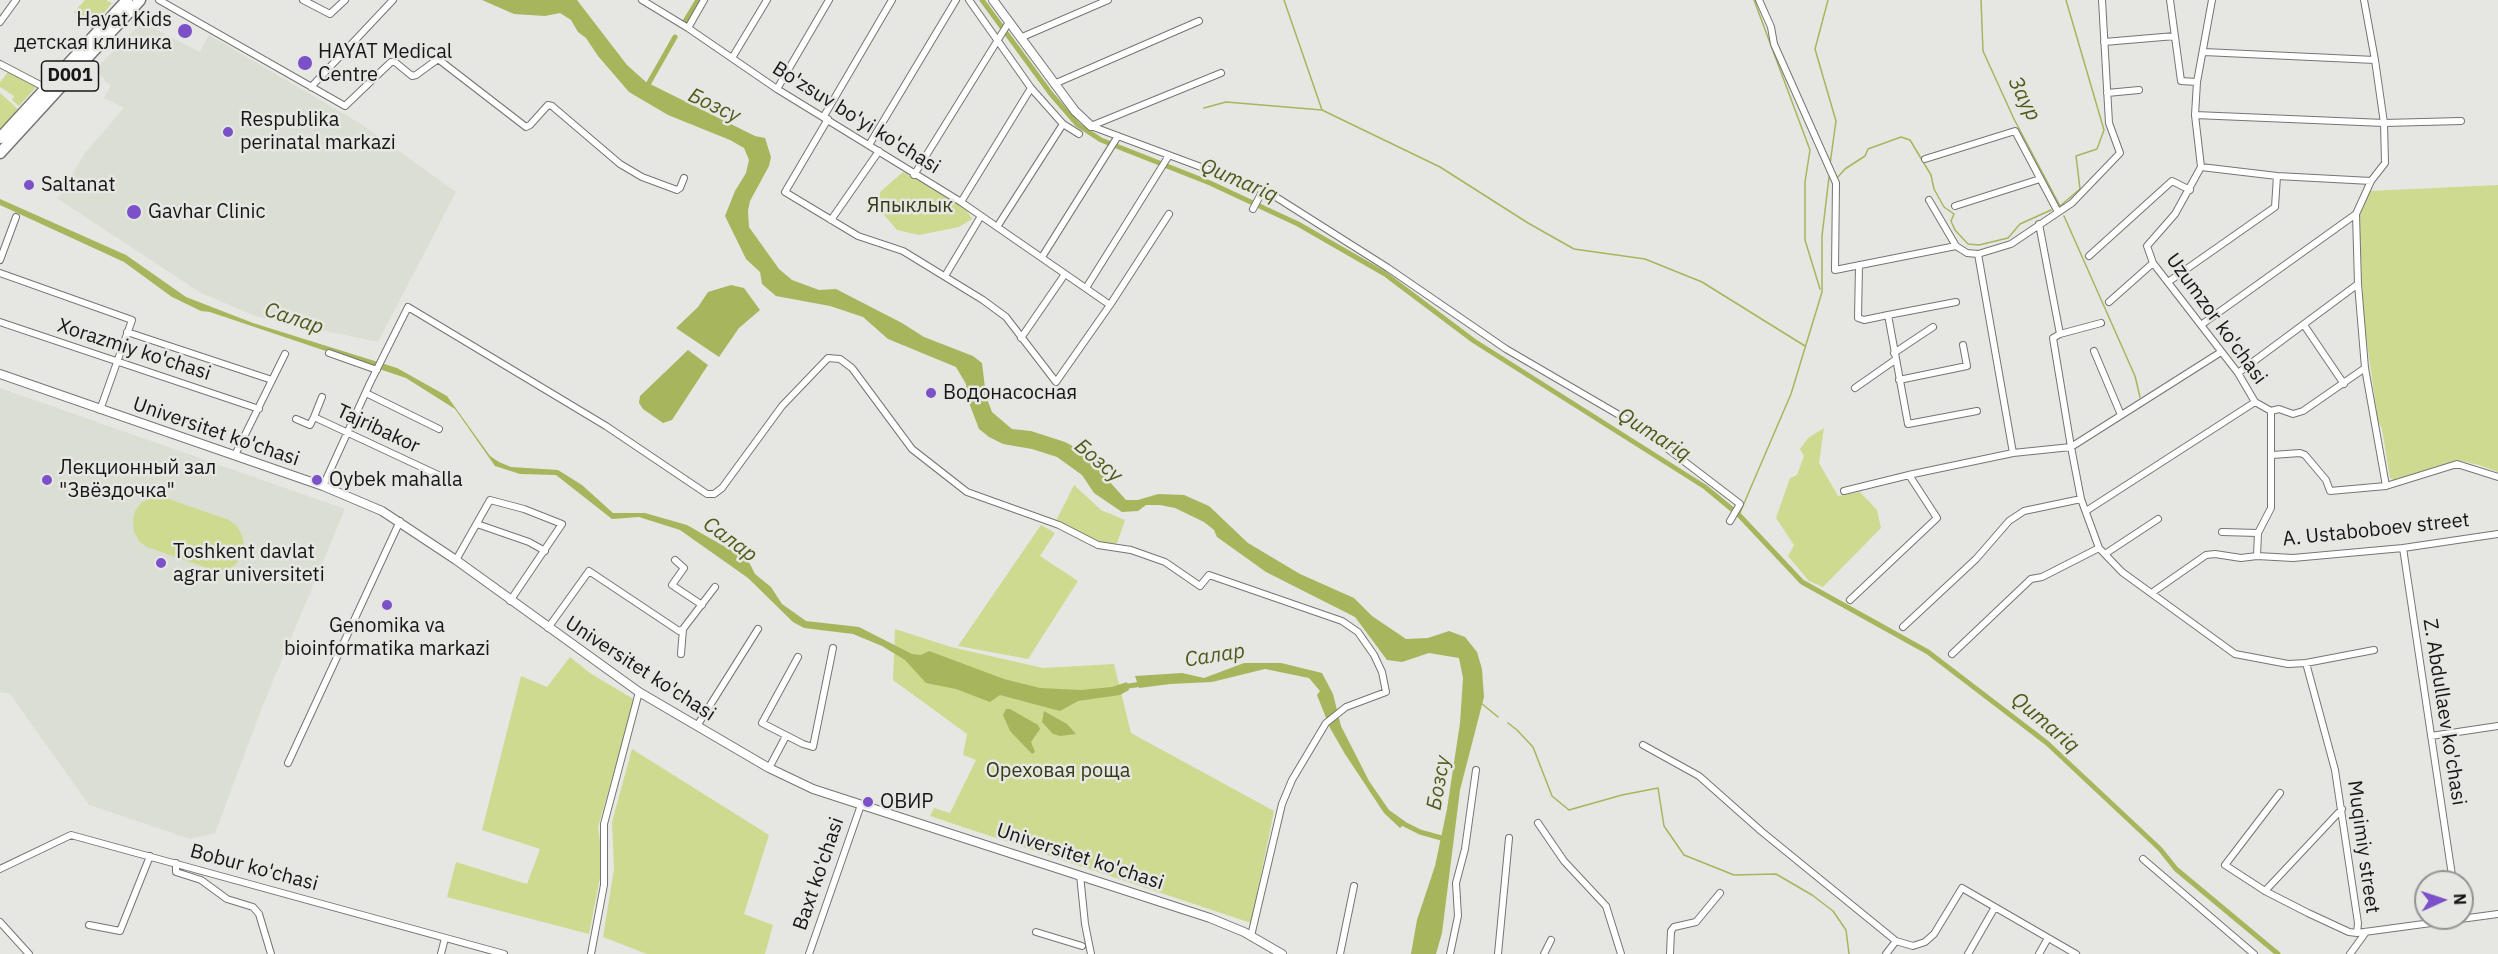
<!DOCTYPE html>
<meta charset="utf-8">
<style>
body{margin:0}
#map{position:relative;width:2498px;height:954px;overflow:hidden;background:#e6e7e3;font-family:"IBM Plex Sans",sans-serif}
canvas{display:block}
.north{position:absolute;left:2414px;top:870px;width:60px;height:60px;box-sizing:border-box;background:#e6e7e3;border:2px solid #939491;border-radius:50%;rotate:87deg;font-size:16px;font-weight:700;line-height:24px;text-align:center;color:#171716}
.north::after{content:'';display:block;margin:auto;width:21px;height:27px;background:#7b50c9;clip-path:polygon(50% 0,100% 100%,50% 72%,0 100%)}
</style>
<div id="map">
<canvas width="2498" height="954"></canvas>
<div class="north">N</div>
</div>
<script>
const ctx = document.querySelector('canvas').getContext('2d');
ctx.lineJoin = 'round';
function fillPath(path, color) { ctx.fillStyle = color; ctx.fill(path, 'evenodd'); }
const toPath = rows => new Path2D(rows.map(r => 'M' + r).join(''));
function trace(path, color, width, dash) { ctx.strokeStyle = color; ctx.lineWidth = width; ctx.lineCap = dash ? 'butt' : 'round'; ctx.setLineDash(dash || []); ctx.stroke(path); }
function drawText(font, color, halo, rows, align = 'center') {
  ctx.font = font + ' "IBM Plex Sans",sans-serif'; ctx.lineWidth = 5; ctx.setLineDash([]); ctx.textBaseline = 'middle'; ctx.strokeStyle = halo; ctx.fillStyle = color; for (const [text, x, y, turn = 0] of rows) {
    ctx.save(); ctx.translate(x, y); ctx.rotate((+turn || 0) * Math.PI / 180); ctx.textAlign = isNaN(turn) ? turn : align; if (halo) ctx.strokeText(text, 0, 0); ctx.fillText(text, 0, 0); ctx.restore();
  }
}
const built = toPath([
 [142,22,200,52,209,35,361,124,456,192,378,342,255,316,201,293,58,199,84,154,124,108,104,98,111,85,104,81,105,79,94,71],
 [0,388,345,509,261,710,215,833,190,839,89,805,10,694,0,692]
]);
const green = toPath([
 [85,0,106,0,112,3,91,29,74,12],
 [8,72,36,87,19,106,12,100,14,96,0,87,0,82],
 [0,93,19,110,0,131],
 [903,172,964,206,972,219,959,227,919,235,897,230,879,209,880,192],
 [2498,185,2498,472,2479,465,2457,460,2393,480,2390,478,2382,429,2378,421,2364,322,2359,218,2364,203,2370,191],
 [1824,428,1819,463,1838,496,1860,492,1877,510,1881,528,1823,587,1809,581,1788,556,1794,545,1776,518,1790,478,1797,475,1804,456,1800,449,1808,438],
 [1074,485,1101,510,1125,520,1117,543,1098,544,1056,521],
 [160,496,229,520,237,526,242,535,244,546,241,557,235,565,227,570,216,571,147,547,139,541,134,532,133,521,135,511,141,503,150,498],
 [1041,525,1055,533,1040,556,1078,581,1028,659,958,646],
 [895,629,951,647,1043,668,1114,664,1131,733,1274,811,1251,923,930,816,934,808,950,813,976,760,963,755,967,734,893,680],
 [570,657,590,673,635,700,598,827,603,862,589,934,447,897,456,862,527,884,540,849,482,830,521,676,547,687],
 [632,749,769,835,744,914,773,925,765,954,647,954,603,937,614,869,612,822]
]);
const water = toPath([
 [482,0,577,0,627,65,646,82,755,136,765,138,771,157,769,166,750,201,748,211,749,227,779,269,792,280,819,290,836,289,902,323,924,337,973,356,982,363,986,396,992,412,1012,429,1031,431,1065,442,1082,451,1126,500,1138,500,1158,494,1184,495,1209,506,1248,543,1300,574,1354,598,1372,616,1406,639,1428,638,1449,631,1465,637,1477,652,1482,669,1484,697,1460,790,1442,933,1436,954,1411,954,1417,920,1435,866,1447,809,1460,723,1463,678,1459,658,1429,653,1402,662,1387,660,1355,617,1266,572,1217,537,1214,530,1204,522,1175,508,1160,505,1146,505,1138,511,1122,512,1094,493,1082,475,1057,457,1032,449,1003,444,989,437,979,429,968,400,966,384,956,367,888,339,863,317,830,306,776,296,762,284,760,272,746,259,725,216,735,191,746,173,749,160,744,148,730,140,668,115,629,92,598,56,586,38,578,32,571,20,560,13,545,16,514,14],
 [0,199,126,255,186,297,253,323,397,368,447,396,490,456,499,462,511,467,558,470,582,485,613,513,645,513,687,525,748,560,755,574,771,587,782,604,806,621,859,627,912,654,921,655,929,651,1004,679,1040,688,1081,690,1112,687,1127,682,1129,690,1120,695,1078,701,1060,711,1000,695,990,702,956,689,926,683,905,660,882,646,853,634,804,628,793,622,748,578,680,530,639,517,612,519,556,475,520,474,495,466,455,409,406,378,210,312,201,311,172,297,124,262,0,205],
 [731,285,744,288,760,310,739,328,719,357,676,328,698,307,708,292],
 [688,350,708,365,672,420,663,423,643,409,639,403,640,396],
 [1244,663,1281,663,1322,673,1333,694,1341,726,1369,781,1389,810,1406,822,1400,828,1384,813,1345,754,1330,728,1317,695,1320,691,1309,678,1265,669,1212,682,1170,684,1139,688,1135,676,1182,673,1204,678],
 [1006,709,1010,709,1038,725,1040,729,1031,742,1035,752,1032,754,1010,731,1003,715],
 [1044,711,1067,724,1076,734,1060,736,1053,734,1042,722]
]);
const stream = toPath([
 [1284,0,1322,110],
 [1754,0,1810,150,1805,182,1805,240,1820,289],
 [1828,0,1815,49,1836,121,1830,164],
 [1981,0,1983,51,2014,119,2060,206,2080,189,2076,156,2097,149,2104,130,2066,0],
 [1204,108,1226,102,1322,110,1440,167,1528,223,1574,249,1645,259,1702,282,1805,346],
 [1837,178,1845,169,1865,156,1868,149,1901,137,1910,140,1931,175,1934,189,1944,207,1954,214,1951,221,1955,230,1968,244,1979,245,2008,238,2020,224,2051,210],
 [2064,216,2135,376,2140,397],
 [1739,515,1791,394,1822,292,1822,236,1829,177],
 [1481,703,1498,717],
 [1508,723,1517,730,1533,747,1552,796,1569,810,1622,795,1658,788,1664,826,1684,855,1734,875,1776,874,1812,895,1833,911,1846,930,1849,954]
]);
const canal = toPath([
 [982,0,1051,94,1078,125,1101,140,1210,183,1298,224,1385,274,1474,341,1705,487,1739,515,1802,582,1928,652,2047,743,2160,849,2176,869,2278,954],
 [684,23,698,0],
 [646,88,675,37],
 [1122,687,1142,684],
 [1400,822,1420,832,1445,839]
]);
const street = toPath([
 [159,0,345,106,391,62,395,62,412,76,416,75,438,59,526,127,530,125,548,105,552,106,620,164,642,177,677,190,680,188,684,178],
 [303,0,330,14,345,0],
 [642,0,688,28,777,89,961,202,1110,305],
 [969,0,1031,88,1063,124,1079,134],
 [1759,0,1771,27,1774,44,1836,183,1835,270,1956,246],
 [2170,0,2181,81,2197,82],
 [2212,0,2197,82,2195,115,2201,167,2175,214,2147,246,2153,263,2238,373,2255,402,2271,411,2271,508,2258,533,2257,556],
 [0,22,16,0],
 [688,28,704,0],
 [1020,38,1108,0],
 [2104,42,2175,36],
 [2204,52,2375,60],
 [732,58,767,0],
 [0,64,46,88],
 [1054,84,1199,21],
 [311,87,393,0],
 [777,89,829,0],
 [2107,93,2139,90],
 [2195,115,2384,123,2461,121],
 [824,116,892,0],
 [828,119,785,192,858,236,903,251,983,300,1006,317,1056,382,1110,305,1169,214],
 [1091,126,1268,192,1388,268,1506,349,1638,426,1740,504,1730,521],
 [1091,126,1221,73],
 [869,145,956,0],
 [1925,159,2015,131,2058,212],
 [2201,167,2277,176,2371,181],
 [914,175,1009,22],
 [1929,200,1956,246,1967,253,1978,254,2011,244,2072,203,2120,153,2109,123,2102,0],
 [961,202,1031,88],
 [1955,206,2040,179],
 [1253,209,1263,190],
 [831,220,879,151],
 [2039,224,2060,334,2101,323],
 [997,227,1063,124],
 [1978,254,2013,453],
 [2089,256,2172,181,2190,190],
 [1042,257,1118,136],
 [0,260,16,217],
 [1859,265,1858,318,1864,320,1888,315,1908,424,1977,411],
 [0,273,132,320,100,410],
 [945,276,981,216],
 [2168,282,2275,207,2277,176],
 [1086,288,1168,157],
 [2109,302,2153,263],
 [1888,315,1956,302],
 [0,322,259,409],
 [2201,325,2356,214,2371,181,2385,163,2384,123,2375,60,2364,0],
 [2304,325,2344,384],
 [127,332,272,380],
 [2060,334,2053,338,2071,447,2081,499,2099,548,2122,572,2235,654,2288,664,2306,663,2374,650],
 [1021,338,1065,274],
 [2094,351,2121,415],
 [329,353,377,370],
 [1894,353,1933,327],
 [2238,373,2358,284],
 [1899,380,1967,366,1963,345],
 [1855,388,1895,360],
 [366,393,439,429],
 [322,397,314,417,449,480],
 [2271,411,2279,409,2293,414,2303,411,2365,368],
 [296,419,310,425,314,417],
 [235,455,285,354],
 [2272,455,2300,453,2305,455,2326,480,2330,491,2386,486,2365,368,2358,284,2356,214],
 [323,486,370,383,408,307,606,426,707,494,714,494,722,488,782,406,828,358,840,359,852,368,912,449,967,492,1059,525,1098,545,1131,550,1165,562,1200,586,1209,575,1342,621,1358,632,1374,655,1382,672,1386,692,1346,707,1326,723,1292,780,1282,804,1251,936],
 [2386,486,2457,464,2498,477],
 [1844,491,1913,474,2013,453,2071,447,2221,352],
 [2086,511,2255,402],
 [477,524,529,542,545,551],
 [2222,532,2258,533],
 [2403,548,2453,882],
 [2105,554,2158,519],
 [456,560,490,500,524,509,562,524,510,601],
 [675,560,684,568,672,585,702,605],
 [2153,592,2206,555,2215,554,2241,558,2257,556,2293,558,2403,548,2498,534],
 [1850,600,1937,518,1909,475],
 [1903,627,1976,559,2009,521,2024,511,2081,499],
 [548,628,589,571,679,631,683,629,715,587],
 [681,654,683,629],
 [1952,654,2031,579,2042,577,2099,548],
 [798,657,762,723,803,744,813,747,833,648],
 [2306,663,2335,770,2358,923,2357,933],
 [697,726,758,629],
 [2431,736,2498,726],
 [1643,745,1699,776,1761,831,1896,941,1913,946,1925,942,1934,934,1962,888,2076,954],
 [288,763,400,521],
 [769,768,786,736],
 [2280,793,2225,865,2265,891,2308,913,2349,932,2357,933,2498,914],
 [1538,823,1564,861,1606,906,1621,954],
 [2143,859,2254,954],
 [176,863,176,872,201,880,227,899,253,907,259,914,271,954],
 [0,869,71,835,504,954],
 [1080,875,1085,924,1091,954],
 [2265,891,2342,809],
 [0,922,29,954],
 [89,925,120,931,150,856],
 [1036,932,1082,946],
 [441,954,445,938],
 [591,954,604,885,604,824,639,692],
 [809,954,861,805],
 [1340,954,1354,886],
 [1450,954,1458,916,1456,883,1465,849,1476,770],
 [1498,954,1509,838],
 [1544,954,1551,940],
 [1670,954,1671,931,1674,927,1696,922,1720,893],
 [1886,954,1896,941],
 [1968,954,1995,907],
 [2039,954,2048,938],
 [2350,954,2366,932]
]);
const secondary = toPath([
 [993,0,1075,111,1091,126],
 [0,374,323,486,382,511,456,560,639,692,769,768,813,789,1210,918,1244,932,1282,954]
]);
const highway = toPath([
 [0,138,127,0],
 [0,153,140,0]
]);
const markers = [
 [185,31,8,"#7b50c9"],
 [305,63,8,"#7b50c9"],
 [228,132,6,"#7b50c9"],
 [29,185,6,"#7b50c9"],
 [134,212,8,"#7b50c9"],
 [931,393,6,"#7b50c9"],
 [47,480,6,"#7b50c9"],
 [317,480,6,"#7b50c9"],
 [161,563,6,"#7b50c9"],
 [387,605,6,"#7b50c9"],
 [868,802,6,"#7b50c9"]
];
const shields = [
 [70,76,57]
];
const shieldNames = [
 ["D001",70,76]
];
const poiNames = [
 ["Hayat Kids",172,20,"right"],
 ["детская клиника",172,43,"right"],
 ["HAYAT Medical",318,52],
 ["Centre",318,75],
 ["Respublika",240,120],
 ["perinatal markazi",240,143],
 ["Saltanat",41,185],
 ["Gavhar Clinic",148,212],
 ["Водонасосная",943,393],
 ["Лекционный зал",59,468],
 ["\"Звёздочка\"",59,491],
 ["Oybek mahalla",329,480],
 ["Toshkent davlat",173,552],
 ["agrar universiteti",173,575],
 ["Genomika va",387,626,"center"],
 ["bioinformatika markazi",387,649,"center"],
 ["ОВИР",880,802]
];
const streetNames = [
 ["Bo'zsuv bo'yi ko'chasi",856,118,32],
 ["Uzumzor ko'chasi",2216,319,54],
 ["Xorazmiy ko'chasi",134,350,18],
 ["Tajribakor",378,429,25],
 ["Universitet ko'chasi",216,432,19],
 ["A. Ustaboboev street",2376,530,-6],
 ["Universitet ko'chasi",640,669,33],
 ["Z. Abdullaev ko'chasi",2444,712,81],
 ["Muqimiy street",2363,847,82],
 ["Universitet ko'chasi",1080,857,18],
 ["Bobur ko'chasi",254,868,15],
 ["Baxt ko'chasi",819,874,-71]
];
const parkNames = [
 ["Япыклык",910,206],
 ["Ореховая роща",1058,771]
];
const waterNames = [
 ["Заур",2024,99,63],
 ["Бозсу",714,106,25],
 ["Qumariq",1239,181,23],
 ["Салар",294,319,18],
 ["Qumariq",1654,435,32],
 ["Бозсу",1098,461,40],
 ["Салар",730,540,36],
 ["Салар",1215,656,-9],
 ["Qumariq",2045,723,40],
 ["Бозсу",1439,783,-80]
];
fillPath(built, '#dbded3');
fillPath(green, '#cdda90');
fillPath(water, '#a7b55c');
trace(stream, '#a7b55c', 1.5);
trace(canal, '#a7b55c', 5);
trace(street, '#757572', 8);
trace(secondary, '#757572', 10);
trace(highway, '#757572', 13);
trace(street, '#fff', 6);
trace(secondary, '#fff', 8);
trace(highway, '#fff', 10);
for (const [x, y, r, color] of markers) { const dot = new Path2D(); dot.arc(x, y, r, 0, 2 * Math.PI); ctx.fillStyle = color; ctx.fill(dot); trace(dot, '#e6e7e3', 2); }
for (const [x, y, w] of shields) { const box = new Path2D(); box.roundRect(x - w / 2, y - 15, w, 30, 4.5); ctx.fillStyle = '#e6e7e3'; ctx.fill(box); trace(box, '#171716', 1.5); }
drawText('bold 18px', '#171716', null, shieldNames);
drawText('20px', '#171716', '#e6e7e3', poiNames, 'left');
drawText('20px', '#171716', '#e6e7e3', streetNames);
drawText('20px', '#363b15', '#e6e7e3', parkNames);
drawText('italic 21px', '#515919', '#e6e7e3', waterNames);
</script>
